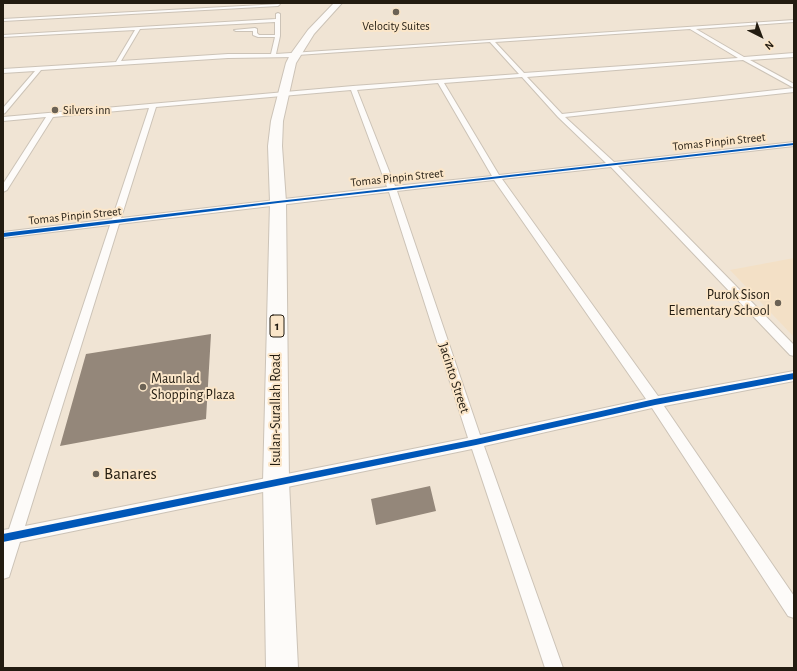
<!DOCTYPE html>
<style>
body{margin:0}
#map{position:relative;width:797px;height:671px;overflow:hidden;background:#f0e4d4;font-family:"Alegreya Sans",sans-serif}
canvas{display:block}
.frame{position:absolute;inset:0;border:4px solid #231c11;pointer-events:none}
.north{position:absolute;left:741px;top:16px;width:40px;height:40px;-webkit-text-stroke:3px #fbe6c9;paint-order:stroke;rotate:138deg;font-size:11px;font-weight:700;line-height:16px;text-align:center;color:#231c11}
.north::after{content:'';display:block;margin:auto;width:14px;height:18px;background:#231c11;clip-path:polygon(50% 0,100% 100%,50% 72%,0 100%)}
</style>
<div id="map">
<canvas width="797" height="671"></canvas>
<div class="frame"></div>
<div class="north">N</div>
</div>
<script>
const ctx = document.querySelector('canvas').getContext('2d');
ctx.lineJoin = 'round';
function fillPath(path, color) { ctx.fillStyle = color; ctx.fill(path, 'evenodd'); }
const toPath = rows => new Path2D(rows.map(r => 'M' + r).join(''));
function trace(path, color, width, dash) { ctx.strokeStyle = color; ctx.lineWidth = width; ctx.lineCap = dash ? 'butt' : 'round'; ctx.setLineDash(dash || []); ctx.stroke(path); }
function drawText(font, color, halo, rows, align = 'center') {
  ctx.font = font + ' "Alegreya Sans",sans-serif'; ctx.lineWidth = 4; ctx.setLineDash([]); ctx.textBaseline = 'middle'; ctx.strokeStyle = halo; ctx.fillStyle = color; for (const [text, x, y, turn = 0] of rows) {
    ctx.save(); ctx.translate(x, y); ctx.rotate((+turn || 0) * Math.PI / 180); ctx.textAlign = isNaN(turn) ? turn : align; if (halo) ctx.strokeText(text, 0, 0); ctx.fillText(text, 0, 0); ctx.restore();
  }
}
const built = toPath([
 [794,258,794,337,730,270]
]);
const building = toPath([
 [211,334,206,419,60,446,86,354],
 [430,486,436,511,376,525,371,499]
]);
const street = toPath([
 [280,4,278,6,3,21,3,19,280,4],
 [278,13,280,14,280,36,276,54,794,20,794,22,696,29,744,57,794,53,794,57,750,60,794,84,794,88,743,60,527,77,562,114,794,88,794,92,565,117,614,162,794,142,794,146,618,166,794,345,794,356,790,355,611,167,502,179,658,396,794,371,794,381,664,406,794,596,794,618,788,616,652,408,484,446,563,668,545,668,472,449,20,542,9,577,3,579,3,530,9,529,110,225,3,238,3,232,112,219,149,108,53,117,7,190,3,192,3,184,46,117,3,121,3,117,353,86,519,74,490,42,297,55,295,57,228,58,41,70,5,113,3,114,3,108,35,71,3,73,3,69,116,62,135,30,3,37,3,35,276,19,276,14,278,13],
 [275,22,275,35,259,35,257,33,257,29,255,28,234,30,236,31,253,31,253,35,258,37,275,37,271,54,228,54,121,61,140,29,275,22],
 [690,29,738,58,524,73,495,42,690,29],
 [522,77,558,117,606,163,499,175,444,83,522,77],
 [438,83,492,176,395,186,357,90,438,83],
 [351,90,387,187,121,218,156,107,351,90],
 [494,180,646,399,480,435,397,191,494,180],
 [389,192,468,438,25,526,119,224,389,192]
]);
const highway = toPath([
 [334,3,342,3,314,34,296,63,283,121,282,146,286,202,289,482,298,668,266,668,263,482,270,202,268,146,271,121,286,63,290,55,308,30,334,3]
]);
const cycleway = toPath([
 [794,143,794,145,278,203,3,237,3,233,278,201,794,143],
 [794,373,794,379,655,405,476,445,3,542,3,534,476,439,655,399,794,373]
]);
const markers = [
 [396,12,4,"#6b6255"],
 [55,110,4,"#6b6255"],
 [778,303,4,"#6b6255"],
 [143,387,4,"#6b6255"],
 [96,474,4,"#6b6255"]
];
const farPoinames = [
 ["Velocity Suites",396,26],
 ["Silvers inn",63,110,"left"]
];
const farStreetnames = [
 ["Tomas Pinpin Street",719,142,-6],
 ["Tomas Pinpin Street",397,178,-6],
 ["Tomas Pinpin Street",75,216,-6]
];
const shields = [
 [277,326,14]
];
const shieldNames = [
 ["1",277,326]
];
const poiNames = [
 ["Purok Sison",770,295],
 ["Elementary School",770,311],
 ["Maunlad",151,379,"left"],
 ["Shopping Plaza",151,395,"left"]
];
const streetNames = [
 ["Jacinto Street",454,378,72],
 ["Isulan-Surallah Road",276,410,-90]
];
const nearPoinames = [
 ["Banares",104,474]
];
fillPath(built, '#f3e0c6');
fillPath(building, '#94877a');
trace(street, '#ccc3b7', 2);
trace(highway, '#ccc3b7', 2);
fillPath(street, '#fdfbf9');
fillPath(highway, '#fdfbf9');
fillPath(cycleway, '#0057b8');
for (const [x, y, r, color] of markers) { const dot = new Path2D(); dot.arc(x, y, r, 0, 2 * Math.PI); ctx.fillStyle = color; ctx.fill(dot); trace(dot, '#fbe6c9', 1.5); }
drawText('12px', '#231c11', '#fbe6c9', farPoinames);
drawText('12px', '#231c11', '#fbe6c9', farStreetnames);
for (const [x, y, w] of shields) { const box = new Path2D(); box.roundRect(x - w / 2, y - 11, w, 22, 3); ctx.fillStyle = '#fbe6c9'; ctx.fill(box); trace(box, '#231c11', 1); }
drawText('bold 13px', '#231c11', null, shieldNames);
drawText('14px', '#231c11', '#fbe6c9', poiNames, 'right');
drawText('14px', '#231c11', '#fbe6c9', streetNames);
drawText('17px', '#231c11', '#fbe6c9', nearPoinames, 'left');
</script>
